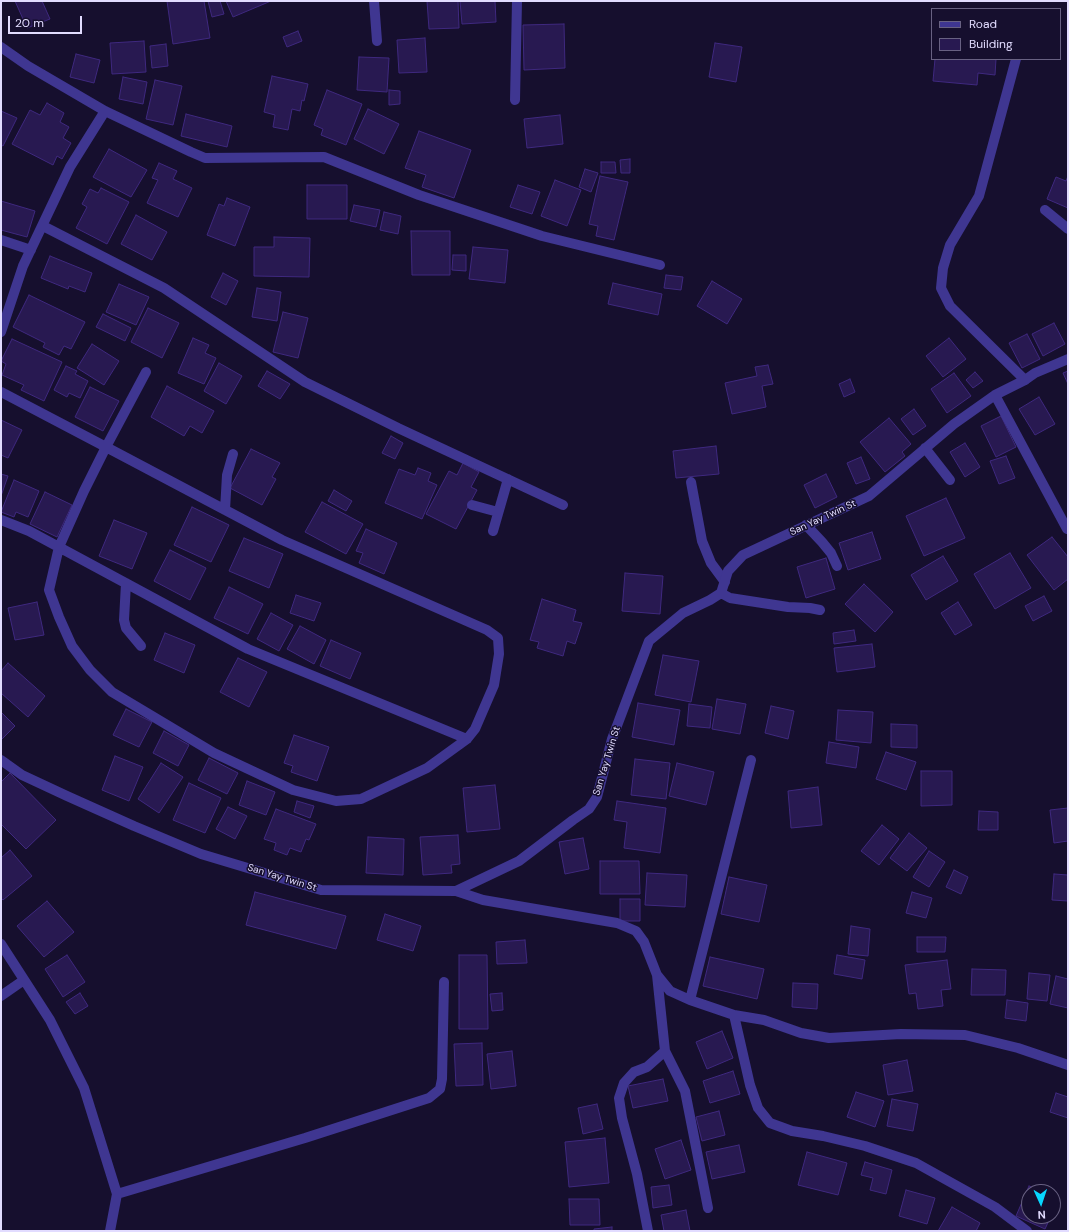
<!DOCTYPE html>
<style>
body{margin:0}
#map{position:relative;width:1069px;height:1232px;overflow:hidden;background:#160f2e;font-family:"DM Sans",sans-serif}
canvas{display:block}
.frame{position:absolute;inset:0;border:2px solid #e2dcff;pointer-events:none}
.legend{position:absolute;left:931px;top:8px;width:130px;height:52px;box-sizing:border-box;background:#160f2e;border:1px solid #686182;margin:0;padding:5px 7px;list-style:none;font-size:12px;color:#e2dcff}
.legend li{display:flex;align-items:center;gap:8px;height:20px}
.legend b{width:20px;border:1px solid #686182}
.north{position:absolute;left:1021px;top:1184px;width:40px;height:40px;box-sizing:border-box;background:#160f2e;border:1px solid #686182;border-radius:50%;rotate:177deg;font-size:11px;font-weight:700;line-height:16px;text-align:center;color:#e2dcff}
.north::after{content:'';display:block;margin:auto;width:14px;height:18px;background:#08d7ff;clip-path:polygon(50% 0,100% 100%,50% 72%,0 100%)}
.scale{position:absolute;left:8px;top:16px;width:74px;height:18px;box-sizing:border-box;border:2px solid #e2dcff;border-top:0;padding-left:5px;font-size:12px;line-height:14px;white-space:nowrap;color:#e2dcff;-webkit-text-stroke:3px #160f2e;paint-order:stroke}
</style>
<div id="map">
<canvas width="1069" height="1232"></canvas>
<div class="frame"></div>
<ul class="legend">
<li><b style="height:5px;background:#3f3691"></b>Road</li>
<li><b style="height:11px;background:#281951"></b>Building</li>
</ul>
<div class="north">N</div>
<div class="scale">20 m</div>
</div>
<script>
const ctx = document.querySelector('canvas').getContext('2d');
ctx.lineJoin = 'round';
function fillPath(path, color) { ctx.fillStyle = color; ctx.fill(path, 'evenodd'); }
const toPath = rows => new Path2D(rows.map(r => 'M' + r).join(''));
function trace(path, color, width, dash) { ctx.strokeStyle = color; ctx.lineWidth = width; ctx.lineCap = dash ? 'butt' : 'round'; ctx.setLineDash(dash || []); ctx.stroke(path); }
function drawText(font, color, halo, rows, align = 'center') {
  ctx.font = font + ' "DM Sans",sans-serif'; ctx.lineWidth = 3; ctx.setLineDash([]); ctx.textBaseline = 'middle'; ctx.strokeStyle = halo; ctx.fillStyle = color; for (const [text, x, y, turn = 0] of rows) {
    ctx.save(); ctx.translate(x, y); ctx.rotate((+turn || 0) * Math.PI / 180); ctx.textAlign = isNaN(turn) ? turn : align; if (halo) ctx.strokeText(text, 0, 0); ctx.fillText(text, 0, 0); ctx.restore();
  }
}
const building = toPath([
 [15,1,42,1,50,19,27,28,15,1],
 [167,1,204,1,210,38,173,44,167,1],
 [208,1,220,1,224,14,212,17,208,1],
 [226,1,271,1,233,17,226,1],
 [427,1,458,1,459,28,429,29,427,1],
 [460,1,495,1,496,22,462,24,460,1],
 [564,24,565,68,524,70,523,25,564,24],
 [298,31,302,41,287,47,283,37,298,31],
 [425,38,427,72,399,73,397,40,425,38],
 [144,41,146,72,112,74,110,43,144,41],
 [715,43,742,47,736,82,709,77,715,43],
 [166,44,168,66,152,68,150,46,166,44],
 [76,54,100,60,94,83,70,77,76,54],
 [359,57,389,58,387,92,357,90,359,57],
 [935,59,996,59,995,75,978,73,977,85,933,81,935,59],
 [272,76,308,84,304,101,302,100,300,111,292,109,288,130,273,127,275,115,264,112,272,76],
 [123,77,147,82,143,104,119,99,123,77],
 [155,80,182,86,173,125,146,119,155,80],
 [327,90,362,104,346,145,321,135,323,129,314,125,327,90],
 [389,90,400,91,400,104,389,105,389,90],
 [47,103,64,113,60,122,69,127,63,138,71,143,62,159,57,156,53,165,12,144,30,110,40,115,47,103],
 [368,109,399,124,384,154,354,139,368,109],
 [1,111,17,118,3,146,1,145,1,111],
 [186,114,232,126,227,147,181,136,186,114],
 [560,115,563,144,527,148,524,119,560,115],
 [419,131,471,150,454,198,422,187,426,175,405,168,419,131],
 [109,149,147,170,131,197,93,177,109,149],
 [630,159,630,173,621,173,620,160,630,159],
 [601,162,615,162,616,173,601,173,601,162],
 [159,163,177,171,173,179,192,188,178,217,147,203,158,180,152,178,159,163],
 [585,169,598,173,591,192,579,187,585,169],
 [600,176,628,182,614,240,596,236,598,226,589,224,600,176],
 [1068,176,1068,208,1047,199,1056,177,1066,181,1068,176],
 [555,180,581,190,567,226,541,216,555,180],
 [307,185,347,185,347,219,307,219,307,185],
 [518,185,540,192,532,214,510,207,518,185],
 [101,188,129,202,107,244,76,228,87,207,82,204,90,189,98,193,101,188],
 [227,198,250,207,235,246,207,235,219,204,224,206,227,198],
 [1,201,35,211,27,237,1,230,1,201],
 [354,205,380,210,376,227,350,221,354,205],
 [384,212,401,216,398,234,380,230,384,212],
 [136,215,167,232,152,260,121,244,136,215],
 [411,231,450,231,450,275,412,275,411,231],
 [274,237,310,238,309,277,254,276,254,247,274,247,274,237],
 [473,247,508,250,505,283,469,279,473,247],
 [453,255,466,255,466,271,452,270,453,255],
 [50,256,92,273,85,292,69,286,68,289,41,278,50,256],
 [223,273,238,281,226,305,211,297,223,273],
 [666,275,683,277,681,290,664,288,666,275],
 [712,281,742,299,727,324,697,306,712,281],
 [613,283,662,294,658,315,608,304,613,283],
 [119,284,149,297,136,325,106,312,119,284],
 [257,288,281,292,277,321,252,317,257,288],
 [29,295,85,322,71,349,64,346,59,355,43,347,45,343,13,327,29,295],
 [148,308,179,323,162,358,131,342,148,308],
 [283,312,308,318,298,358,273,352,283,312],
 [103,314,131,328,125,341,96,327,103,314],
 [1054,323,1065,344,1043,356,1032,334,1054,323],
 [1027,334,1040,359,1022,368,1009,343,1027,334],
 [193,338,209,345,205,353,216,358,204,384,178,373,193,338],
 [949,338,966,359,943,377,926,356,949,338],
 [12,339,62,362,44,401,21,390,24,385,2,375,6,364,1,361,12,339],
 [92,344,119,361,104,385,77,368,92,344],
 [219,363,242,376,226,404,204,391,219,363],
 [768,365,773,384,762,386,766,407,732,414,725,383,757,376,755,367,768,365],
 [66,366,77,371,75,374,88,381,80,398,69,393,67,397,54,390,66,366],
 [267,371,290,384,280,399,258,386,267,371],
 [1068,371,1068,384,1063,373,1068,371],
 [975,372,983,381,973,388,966,380,975,372],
 [954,373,971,396,947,413,931,389,954,373],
 [850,379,855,392,844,397,839,384,850,379],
 [167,386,214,411,202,433,190,426,184,436,151,417,167,386],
 [90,387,119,401,103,431,75,417,90,387],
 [1039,397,1055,424,1035,435,1019,409,1039,397],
 [914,409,926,426,913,435,901,419,914,409],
 [1001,416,1016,447,996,457,981,426,1001,416],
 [889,418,911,444,902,452,905,456,885,472,860,442,889,418],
 [1,420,22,430,8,458,1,455,1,420],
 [391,436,403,443,395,459,382,453,391,436],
 [965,443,980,467,965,477,950,452,965,443],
 [716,446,719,474,676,478,673,451,716,446],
 [251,449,280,463,272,477,276,479,262,505,230,488,251,449],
 [1006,456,1015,478,999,484,990,461,1006,456],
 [861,457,870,479,856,484,847,463,861,457],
 [463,463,479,472,471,487,477,490,456,529,426,514,449,471,457,475,463,463],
 [418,468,431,473,428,481,437,485,422,519,385,503,399,469,415,475,418,468],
 [1,474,8,476,1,496,1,474],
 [826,474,837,497,815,508,804,485,826,474],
 [14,480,39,491,28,517,16,512,14,517,1,512,14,480],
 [334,490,352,501,346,511,328,501,334,490],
 [45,492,72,505,57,537,30,524,45,492],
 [946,498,965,538,924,556,906,516,946,498],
 [322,502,363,524,346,554,305,532,322,502],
 [192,507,229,525,211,562,174,545,192,507],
 [114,520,147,533,132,569,99,556,114,520],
 [366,529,397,543,384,574,359,563,363,553,356,551,366,529],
 [872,532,881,559,848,570,839,543,872,532],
 [1052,537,1068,557,1068,579,1054,590,1027,555,1052,537],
 [244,538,283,554,269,588,229,571,244,538],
 [170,550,206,568,190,600,154,581,170,550],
 [1010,553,1031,588,995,609,974,574,1010,553],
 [943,556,958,581,926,600,911,575,943,556],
 [826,558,835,589,806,598,797,567,826,558],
 [625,573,663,576,660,614,622,611,625,573],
 [864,584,893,612,875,632,845,604,864,584],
 [229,587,263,604,248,634,214,618,229,587],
 [296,595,321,603,314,621,290,613,296,595],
 [1044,596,1052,611,1033,621,1025,606,1044,596],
 [542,599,576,610,573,621,582,623,575,644,567,641,563,656,537,648,539,642,530,640,542,599],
 [37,602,44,635,15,640,8,608,37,602],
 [958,602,972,625,955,635,941,613,958,602],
 [271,613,293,625,279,651,257,639,271,613],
 [300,626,326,640,314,664,287,649,300,626],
 [854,630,856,641,834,644,833,633,854,630],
 [165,633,195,645,184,673,154,660,165,633],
 [331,640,361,653,350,679,320,666,331,640],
 [872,644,875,667,837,672,834,648,872,644],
 [663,655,699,661,691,702,655,695,663,655],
 [238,658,267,672,249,707,220,692,238,658],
 [8,663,45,696,28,717,1,693,1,671,8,663],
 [717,699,746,704,740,734,712,729,717,699],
 [638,703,680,710,674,745,632,737,638,703],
 [689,704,712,707,710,728,687,726,689,704],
 [771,706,794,711,788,739,765,733,771,706],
 [126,709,152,722,139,747,113,735,126,709],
 [838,710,873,712,871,743,836,740,838,710],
 [1,712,15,726,1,740,1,712],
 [891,724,917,725,917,748,891,747,891,724],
 [164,731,189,745,178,766,153,753,164,731],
 [294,735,329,747,317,781,291,772,293,766,284,763,294,735],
 [829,742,859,747,856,768,826,763,829,742],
 [886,752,916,762,906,790,876,779,886,752],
 [115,756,143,767,129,801,102,790,115,756],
 [209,758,238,773,227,794,198,780,209,758],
 [635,759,670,763,666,799,631,795,635,759],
 [161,763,183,777,159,813,138,799,161,763],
 [677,763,714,772,706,805,669,796,677,763],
 [921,771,952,771,952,805,921,806,921,771],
 [10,773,56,820,26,849,1,824,1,782,10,773],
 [247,781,275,792,266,815,239,805,247,781],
 [189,783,221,798,205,833,173,820,189,783],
 [495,785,500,829,467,832,463,788,495,785],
 [818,787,822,825,791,828,788,791,818,787],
 [297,801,314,806,310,818,294,812,297,801],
 [617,801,666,808,660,853,624,848,627,822,614,820,617,801],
 [228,807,247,816,235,839,216,829,228,807],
 [1068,808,1068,841,1054,843,1050,810,1068,808],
 [276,809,316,824,309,840,306,839,301,852,290,848,287,855,274,850,276,843,264,839,276,809],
 [979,811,998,812,998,830,978,830,979,811],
 [882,825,899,839,879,865,861,851,882,825],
 [909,833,927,848,907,871,890,858,909,833],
 [458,835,460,864,451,865,452,873,423,875,420,837,458,835],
 [368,837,404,839,403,875,366,873,368,837],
 [583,838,589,869,565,874,559,842,583,838],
 [10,850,32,876,3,900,1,898,1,858,10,850],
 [929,851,945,862,929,887,913,877,929,851],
 [600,861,639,861,640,894,600,894,600,861],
 [954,870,968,877,961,894,946,887,954,870],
 [647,873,687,875,685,907,645,905,647,873],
 [1054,874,1068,875,1068,901,1052,900,1054,874],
 [729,877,767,885,759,922,721,914,729,877],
 [255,892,346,916,336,949,246,925,255,892],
 [912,892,932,898,926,918,906,913,912,892],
 [620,899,640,899,640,921,620,921,620,899],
 [47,901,74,932,44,957,17,926,47,901],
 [385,914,421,926,413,951,377,940,385,914],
 [851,926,870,929,868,956,848,954,851,926],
 [917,937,946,937,945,952,917,952,917,937],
 [525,940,527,963,497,964,496,942,525,940],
 [67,955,85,982,63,997,45,969,67,955],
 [459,955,487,955,488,1029,459,1029,459,955],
 [837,955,865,960,862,979,834,974,837,955],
 [710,957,764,969,757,999,703,986,710,957],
 [947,960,951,989,941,990,943,1006,918,1009,916,993,909,994,905,965,947,960],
 [972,969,1006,970,1005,995,971,995,972,969],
 [1029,973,1050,975,1047,1001,1027,999,1029,973],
 [1056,976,1068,979,1068,1008,1050,1004,1056,976],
 [793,983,818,984,817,1009,792,1007,793,983],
 [80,993,88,1006,75,1014,66,1002,80,993],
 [502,993,503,1010,492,1011,490,994,502,993],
 [1007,1000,1028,1003,1026,1021,1005,1018,1007,1000],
 [722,1031,733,1058,707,1069,696,1042,722,1031],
 [482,1043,483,1085,456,1086,454,1044,482,1043],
 [512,1051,516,1086,491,1089,487,1054,512,1051],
 [907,1060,913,1091,888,1095,883,1065,907,1060],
 [733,1071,740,1094,710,1103,703,1081,733,1071],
 [663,1079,668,1101,633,1108,628,1086,663,1079],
 [856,1092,884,1101,875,1127,847,1117,856,1092],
 [1056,1093,1068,1097,1068,1118,1050,1112,1056,1093],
 [892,1099,918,1104,913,1131,887,1126,892,1099],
 [597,1104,603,1129,583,1134,578,1108,597,1104],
 [719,1111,725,1135,702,1141,696,1117,719,1111],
 [605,1138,609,1183,569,1187,565,1142,605,1138],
 [681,1140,691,1170,665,1179,655,1149,681,1140],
 [739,1145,745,1172,712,1179,706,1152,739,1145],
 [807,1152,847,1163,838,1195,798,1185,807,1152],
 [865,1162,892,1170,886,1194,870,1190,873,1178,861,1175,865,1162],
 [669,1185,672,1205,653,1208,651,1187,669,1185],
 [1029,1186,1042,1192,1029,1192,1029,1216,1051,1216,1045,1229,1016,1216,1029,1186],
 [906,1190,935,1198,927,1224,899,1216,906,1190],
 [1053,1197,1058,1199,1053,1211,1053,1197],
 [569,1199,599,1199,600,1225,570,1225,569,1199],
 [952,1207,980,1223,976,1231,938,1231,952,1207],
 [686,1210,690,1231,664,1231,661,1215,686,1210],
 [612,1227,612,1231,594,1231,594,1229,612,1227]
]);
const service = toPath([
 [1016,59,979,196,950,245,943,268,941,288,950,306,1025,380],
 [691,482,702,541,711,563,725,582]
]);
const minor = toPath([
 [374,1,377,41],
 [1,47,28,66,105,111,191,152,205,158,324,157,419,195,542,236,660,265],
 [515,100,517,1],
 [1045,210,1068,229],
 [43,226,164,288,305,382,398,428,563,505],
 [1,240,31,250],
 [1,332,23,266,70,167,105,111],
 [1,392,106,447,282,540,487,630,498,638,499,654,494,685,475,729,467,739,427,768,361,799,336,801,293,790,214,753,112,692,90,670,72,646,59,617,49,590,59,547,84,491,106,447,146,372],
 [995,395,1067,529],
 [925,448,950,480],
 [472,505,498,512],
 [225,510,227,475,233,454],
 [1,520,29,531,248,649,467,739],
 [806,525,822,542,831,553,837,566],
 [493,531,508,479],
 [126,583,124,620,126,628,141,646],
 [721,593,730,598,788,607,810,608,820,610],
 [1,760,22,775,67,796,134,826,201,854,321,890,456,891,519,861,573,820,589,809,597,797,612,739,649,641,683,613,710,600,721,593,728,571,743,555,869,496,954,424,995,395,1025,380,1035,373,1068,359],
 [456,891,483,900,617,923,636,931,644,942,657,975,670,991,690,1000,734,1015,764,1020,801,1033,829,1038,901,1034,965,1035,1018,1048,1068,1065],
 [1,944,50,1020,84,1088,117,1194,110,1231],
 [1,996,24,980],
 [690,1000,751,760],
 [734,1015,750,1085,758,1108,770,1123,792,1131,823,1136,865,1146,916,1163,995,1207,1027,1231],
 [665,1051,685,1091,708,1208],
 [117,1194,305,1138,429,1098,440,1089,442,1079,444,982],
 [648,1231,637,1174,622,1118,619,1098,624,1083,634,1072,647,1067,665,1051,657,975]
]);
const streetNames = [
 ["San Yay Twin St",823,518,-25],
 ["San Yay Twin St",607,761,-73],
 ["San Yay Twin St",282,878,17]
];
fillPath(building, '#281951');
trace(building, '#3f297f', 1);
trace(service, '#3f3691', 10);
trace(minor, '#3f3691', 10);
drawText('10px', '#e2dcff', '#160f2e', streetNames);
</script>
